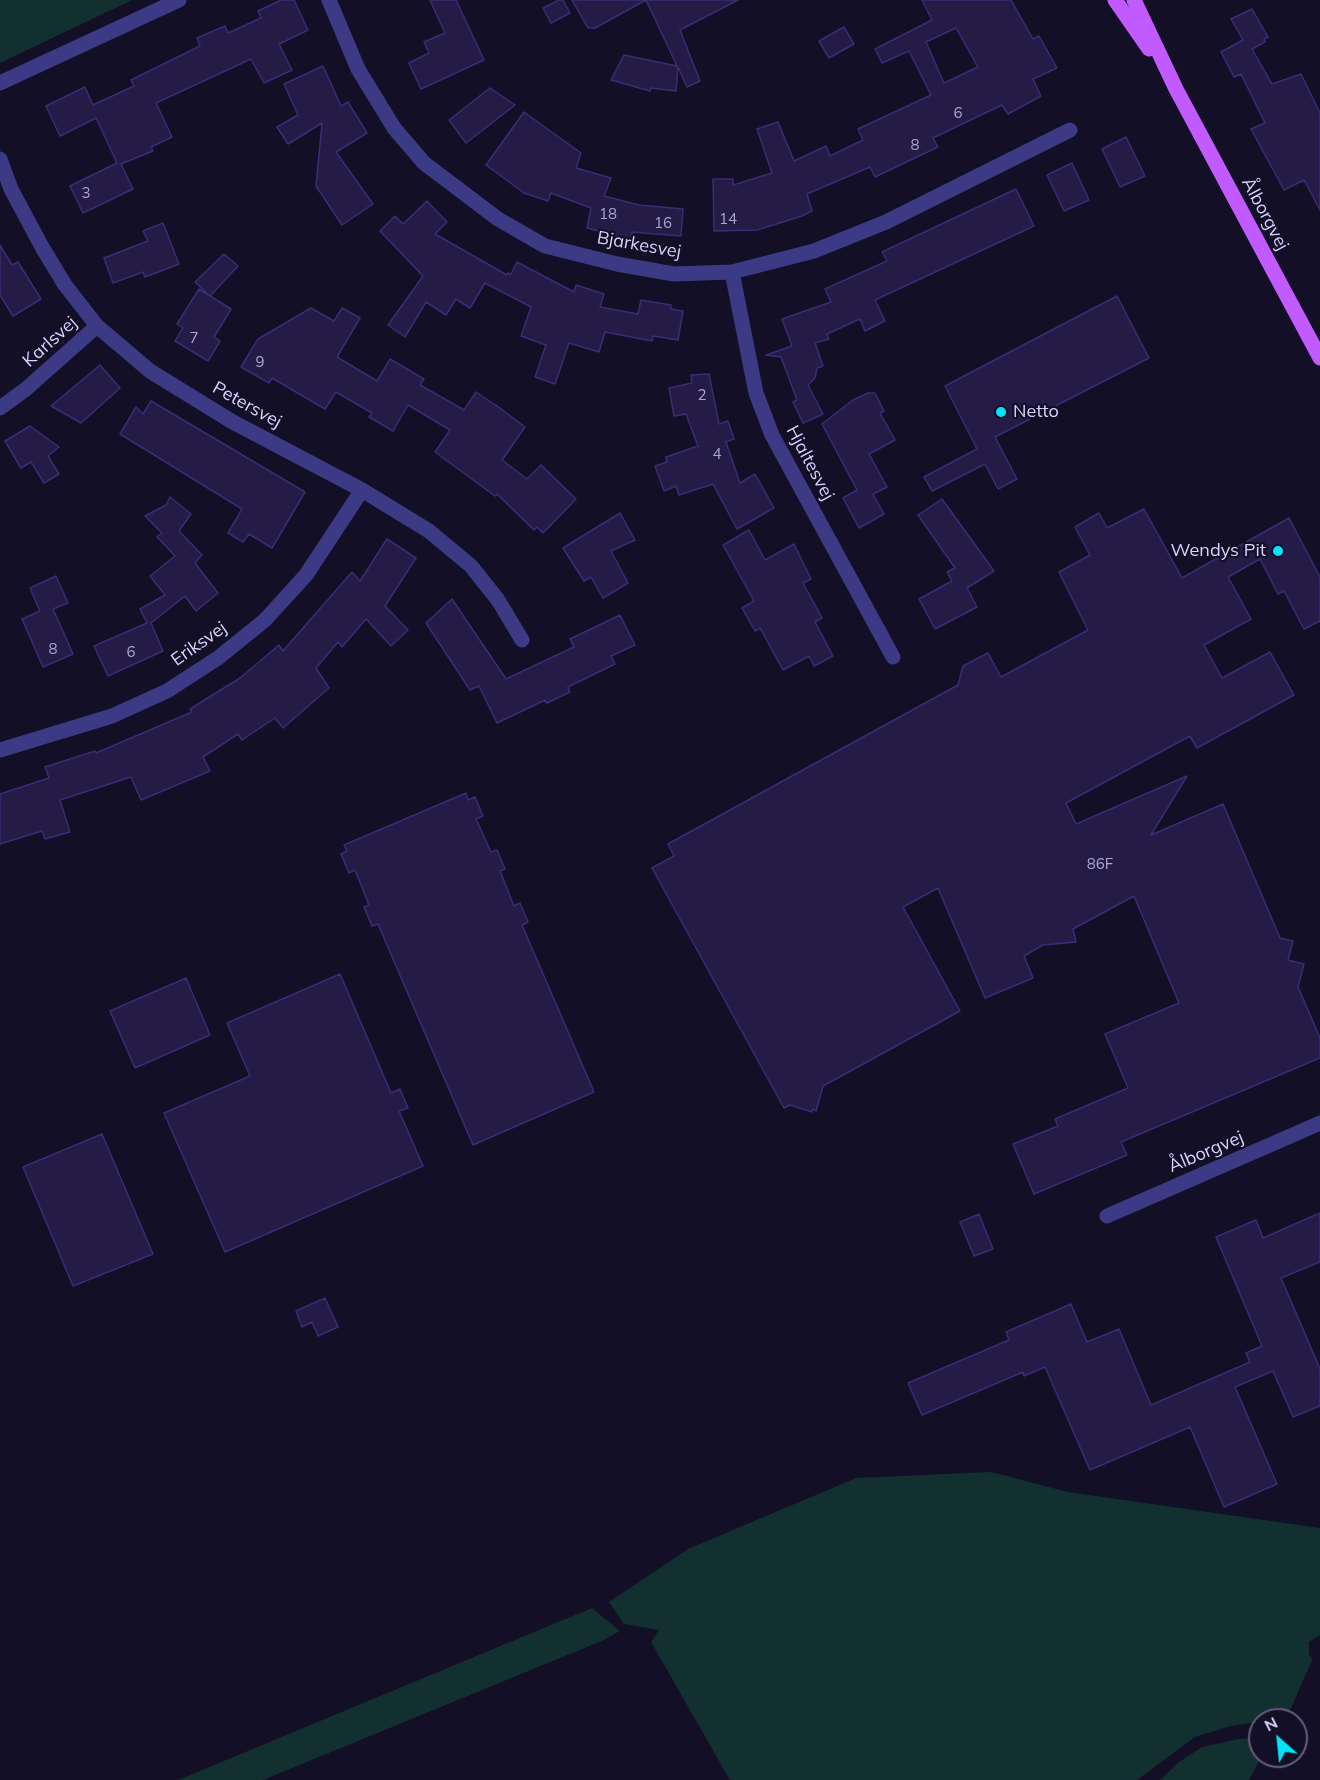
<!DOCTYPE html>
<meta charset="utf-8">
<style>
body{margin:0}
#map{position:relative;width:1320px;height:1780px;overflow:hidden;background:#130f26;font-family:Mulish,sans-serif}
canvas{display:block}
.north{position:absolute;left:1248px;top:1708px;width:60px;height:60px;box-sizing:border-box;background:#130f26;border:2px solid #625e7d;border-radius:50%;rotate:333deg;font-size:16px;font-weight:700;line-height:24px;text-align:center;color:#d9d4ff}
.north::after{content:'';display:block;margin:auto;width:21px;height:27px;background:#00e5ff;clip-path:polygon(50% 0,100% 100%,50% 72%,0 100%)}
</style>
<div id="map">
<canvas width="1320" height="1780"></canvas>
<div class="north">N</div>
</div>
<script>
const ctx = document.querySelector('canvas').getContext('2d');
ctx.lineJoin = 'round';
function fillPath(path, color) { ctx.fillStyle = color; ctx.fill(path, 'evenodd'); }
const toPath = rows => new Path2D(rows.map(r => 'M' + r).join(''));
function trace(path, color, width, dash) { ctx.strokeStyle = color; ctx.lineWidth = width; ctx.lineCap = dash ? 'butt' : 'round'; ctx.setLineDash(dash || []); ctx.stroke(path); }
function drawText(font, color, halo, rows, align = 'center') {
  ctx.font = font + ' Mulish,sans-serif'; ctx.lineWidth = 4.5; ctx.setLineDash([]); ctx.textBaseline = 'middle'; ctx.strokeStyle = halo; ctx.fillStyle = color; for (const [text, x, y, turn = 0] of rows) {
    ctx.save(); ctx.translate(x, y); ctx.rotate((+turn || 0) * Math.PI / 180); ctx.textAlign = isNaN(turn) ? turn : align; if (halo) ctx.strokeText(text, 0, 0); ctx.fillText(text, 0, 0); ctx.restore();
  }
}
const green = toPath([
 [0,0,132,0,0,63],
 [991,1472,1068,1492,1320,1528,1320,1635,1309,1642,1309,1656,1313,1658,1287,1717,1231,1726,1195,1737,1137,1780,730,1780,651,1642,659,1630,624,1624,609,1602,688,1549,856,1478],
 [592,1608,620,1631,604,1640,263,1780,178,1780],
 [1260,1738,1260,1756,1262,1756,1249,1780,1160,1780,1179,1762,1202,1747,1239,1739]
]);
const building = toPath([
 [281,0,294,0,308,30,279,44,292,70,264,83,251,59,156,103,172,137,151,147,153,151,121,164,133,189,83,213,70,186,117,163,96,118,60,136,46,106,85,87,93,105,134,86,131,80,200,46,197,38,225,26,228,33,261,18,258,11,281,0],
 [430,0,456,0,484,60,421,89,409,63,429,53,424,42,445,33,430,0],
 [559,0,563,0,570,13,551,23,543,8,559,0],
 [572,0,646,0,595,28,588,28,572,0],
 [646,0,738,0,680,30,700,81,687,87,678,67,676,91,651,88,650,91,611,80,624,55,677,66,646,0],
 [922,0,1011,0,1033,39,1039,36,1057,68,1033,79,1041,96,1008,114,1002,105,933,138,938,147,875,177,870,167,807,194,812,211,802,216,757,230,714,231,713,179,733,179,733,185,772,173,757,129,778,122,794,161,826,146,830,156,863,140,858,129,931,95,909,51,882,63,875,49,932,20,922,0],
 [956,28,978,67,944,83,926,42,956,28],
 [1252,9,1268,37,1264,39,1265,42,1252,49,1272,84,1301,74,1320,113,1320,210,1304,180,1284,190,1251,129,1265,123,1241,74,1234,77,1221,52,1243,40,1231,19,1252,9],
 [844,27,854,44,829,58,819,41,844,27],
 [323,66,341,106,348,102,367,133,336,152,373,204,342,225,316,186,322,123,288,144,277,127,298,115,284,84,323,66],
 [490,88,515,105,466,143,449,120,490,88],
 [524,112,581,153,576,168,611,178,604,196,639,205,683,209,681,236,632,232,630,239,587,228,591,208,551,193,548,201,524,193,486,165,524,112],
 [1126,137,1145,176,1120,187,1102,149,1126,137],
 [1072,163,1089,200,1064,211,1047,175,1072,163],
 [1016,189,1034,226,875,300,885,321,865,331,860,319,827,334,829,339,815,343,823,366,817,368,815,378,808,385,823,414,803,423,793,402,797,400,781,357,766,355,792,346,782,319,831,302,825,289,887,261,882,252,1016,189],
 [427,201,447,222,435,234,507,275,508,273,511,274,517,262,574,292,576,285,604,294,600,307,638,314,641,300,671,305,671,309,683,311,678,340,653,336,652,341,605,332,599,352,569,343,555,384,535,377,546,345,521,336,531,307,485,283,470,308,456,299,446,315,426,302,405,337,388,325,423,276,380,231,395,216,403,224,427,201],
 [163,223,179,264,145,277,143,272,113,283,104,258,148,241,143,231,163,223],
 [0,245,12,265,18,262,41,299,13,316,0,295,0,245],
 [224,254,238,266,210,296,195,282,224,254],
 [199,289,231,309,214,337,220,341,208,361,175,341,183,328,177,324,199,289],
 [1117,296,1149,358,995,437,1017,479,998,489,985,464,932,491,924,477,977,449,945,386,1117,296],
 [311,308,334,321,342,308,360,318,337,357,377,381,390,359,424,379,420,385,464,410,476,392,500,408,525,427,502,460,527,479,541,465,576,499,543,533,537,527,534,530,497,494,495,496,435,452,450,430,408,405,393,431,369,417,372,413,336,392,325,409,272,378,269,383,241,367,258,339,311,308],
 [100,365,120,388,81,423,51,406,100,365],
 [709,374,719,424,728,421,734,439,726,442,740,483,755,474,774,508,737,529,713,484,679,495,676,486,664,491,655,466,667,462,666,457,698,446,686,414,674,416,669,388,692,383,691,375,709,374],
 [868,393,875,393,884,411,880,413,895,440,869,454,887,487,873,494,884,514,859,528,843,498,857,490,822,424,853,400,868,393],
 [151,401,305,492,272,548,249,534,243,542,228,533,242,509,120,434,136,407,143,414,151,401],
 [30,426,59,447,48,456,59,474,44,483,31,462,21,468,5,441,30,426],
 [170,497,191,514,179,531,202,555,195,563,218,593,196,611,185,596,151,623,163,651,108,676,94,646,147,623,140,609,165,595,150,576,175,556,157,537,162,533,145,516,166,505,170,497],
 [942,499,994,571,967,588,977,607,935,629,919,599,952,581,947,572,955,568,918,515,942,499],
 [1144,509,1182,578,1289,518,1320,577,1320,621,1304,629,1284,591,1278,594,1260,559,1228,577,1251,619,1204,645,1222,678,1270,652,1294,695,1197,748,1190,736,1066,803,1076,824,1187,776,1151,835,1223,804,1280,938,1293,941,1288,960,1304,964,1298,987,1320,1038,1320,1058,1121,1142,1127,1155,1034,1194,1013,1144,1058,1126,1055,1119,1128,1088,1105,1034,1179,1003,1134,896,1073,929,1076,942,1043,945,1024,956,1033,978,985,998,938,888,903,907,960,1011,823,1086,816,1111,813,1109,812,1112,790,1105,784,1108,652,868,674,856,668,844,958,685,963,666,988,653,1001,677,1088,630,1059,572,1090,555,1075,527,1099,513,1107,528,1144,509],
 [620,513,635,540,611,551,628,583,603,598,591,577,584,581,563,548,620,513],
 [749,530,765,560,794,544,811,579,803,583,822,618,815,622,833,656,814,666,809,656,783,670,760,628,755,631,742,608,754,601,723,545,749,530],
 [387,539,416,558,385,606,408,630,391,646,366,619,342,647,338,642,316,668,329,688,283,728,275,718,242,740,238,734,203,757,210,771,141,800,131,777,60,800,70,832,45,839,42,831,0,844,0,794,49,778,45,767,95,751,96,753,192,712,190,709,240,678,279,645,283,651,352,572,360,581,387,539],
 [56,576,68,603,53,609,73,654,43,667,22,619,40,611,30,588,56,576],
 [452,599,506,679,574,647,570,639,620,615,635,645,611,656,615,664,568,687,570,692,547,703,545,700,497,723,479,686,470,690,426,623,452,599],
 [466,793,468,800,475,797,483,816,476,819,491,852,497,850,505,869,500,871,514,906,520,903,528,922,522,925,594,1092,473,1145,378,924,372,926,364,907,369,905,355,870,349,873,341,854,347,851,344,845,466,793],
 [340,974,391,1093,400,1089,408,1108,399,1111,423,1166,225,1252,164,1113,250,1076,227,1023,340,974],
 [186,978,210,1035,135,1068,110,1011,186,978],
 [102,1134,153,1254,73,1286,23,1167,102,1134],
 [1320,1213,1320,1262,1281,1278,1320,1369,1320,1406,1293,1417,1273,1371,1235,1387,1277,1484,1224,1507,1190,1427,1090,1470,1045,1367,1024,1376,1023,1372,922,1415,908,1383,1009,1340,1006,1332,1071,1304,1087,1342,1119,1329,1151,1405,1250,1362,1246,1353,1262,1346,1216,1237,1256,1220,1263,1238,1320,1213],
 [979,1214,993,1249,974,1256,960,1222,979,1214],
 [325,1298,338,1327,318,1336,312,1322,302,1327,296,1311,325,1298]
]);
const minor = toPath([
 [329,0,358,69,394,128,424,163,498,219,545,246,617,264,674,274,732,272,814,251,886,222,1070,130],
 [0,83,179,0],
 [0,159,11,189,42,247,65,285,97,326,150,371,231,421,362,490,429,531,471,566,498,600,522,640],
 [732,272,756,393,772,435,893,657],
 [0,408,26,389,97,326],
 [0,750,112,716,167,691,218,658,265,620,306,575,362,490],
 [1107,1216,1320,1123]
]);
const major = toPath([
 [1115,0,1149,49],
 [1134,0,1176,89,1320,358]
]);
const markers = [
 [1001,412,6,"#00e5ff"],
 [1278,551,6,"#00e5ff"]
];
const numberNames = [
 ["6",958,113],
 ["8",915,145],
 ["3",86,193],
 ["18",608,214],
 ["14",728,219],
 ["16",663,223],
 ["7",194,338],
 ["9",260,362],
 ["2",702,395],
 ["4",717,454],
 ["8",53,649],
 ["6",131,652],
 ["86F",1100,864]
];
const streetNames = [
 ["Ålborgvej",1265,214,62],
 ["Bjarkesvej",639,245,10],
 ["Karlsvej",50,342,-42],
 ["Petersvej",247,405,29],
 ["Hjaltesvej",810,463,62],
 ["Eriksvej",199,644,-35],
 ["Ålborgvej",1206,1152,-23]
];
const poiNames = [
 ["Netto",1013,412],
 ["Wendys Pit",1266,551,"right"]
];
fillPath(green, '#12302f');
fillPath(building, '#241b47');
trace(building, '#3b2d73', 1.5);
trace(minor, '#3d3a85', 15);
trace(major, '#c25bff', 15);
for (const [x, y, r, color] of markers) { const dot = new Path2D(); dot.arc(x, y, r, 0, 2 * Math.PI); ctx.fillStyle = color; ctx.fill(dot); trace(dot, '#130f26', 2); }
drawText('15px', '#aca6d1', null, numberNames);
drawText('18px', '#d9d4ff', '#130f26', streetNames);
drawText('18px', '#d9d4ff', '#130f26', poiNames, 'left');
</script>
